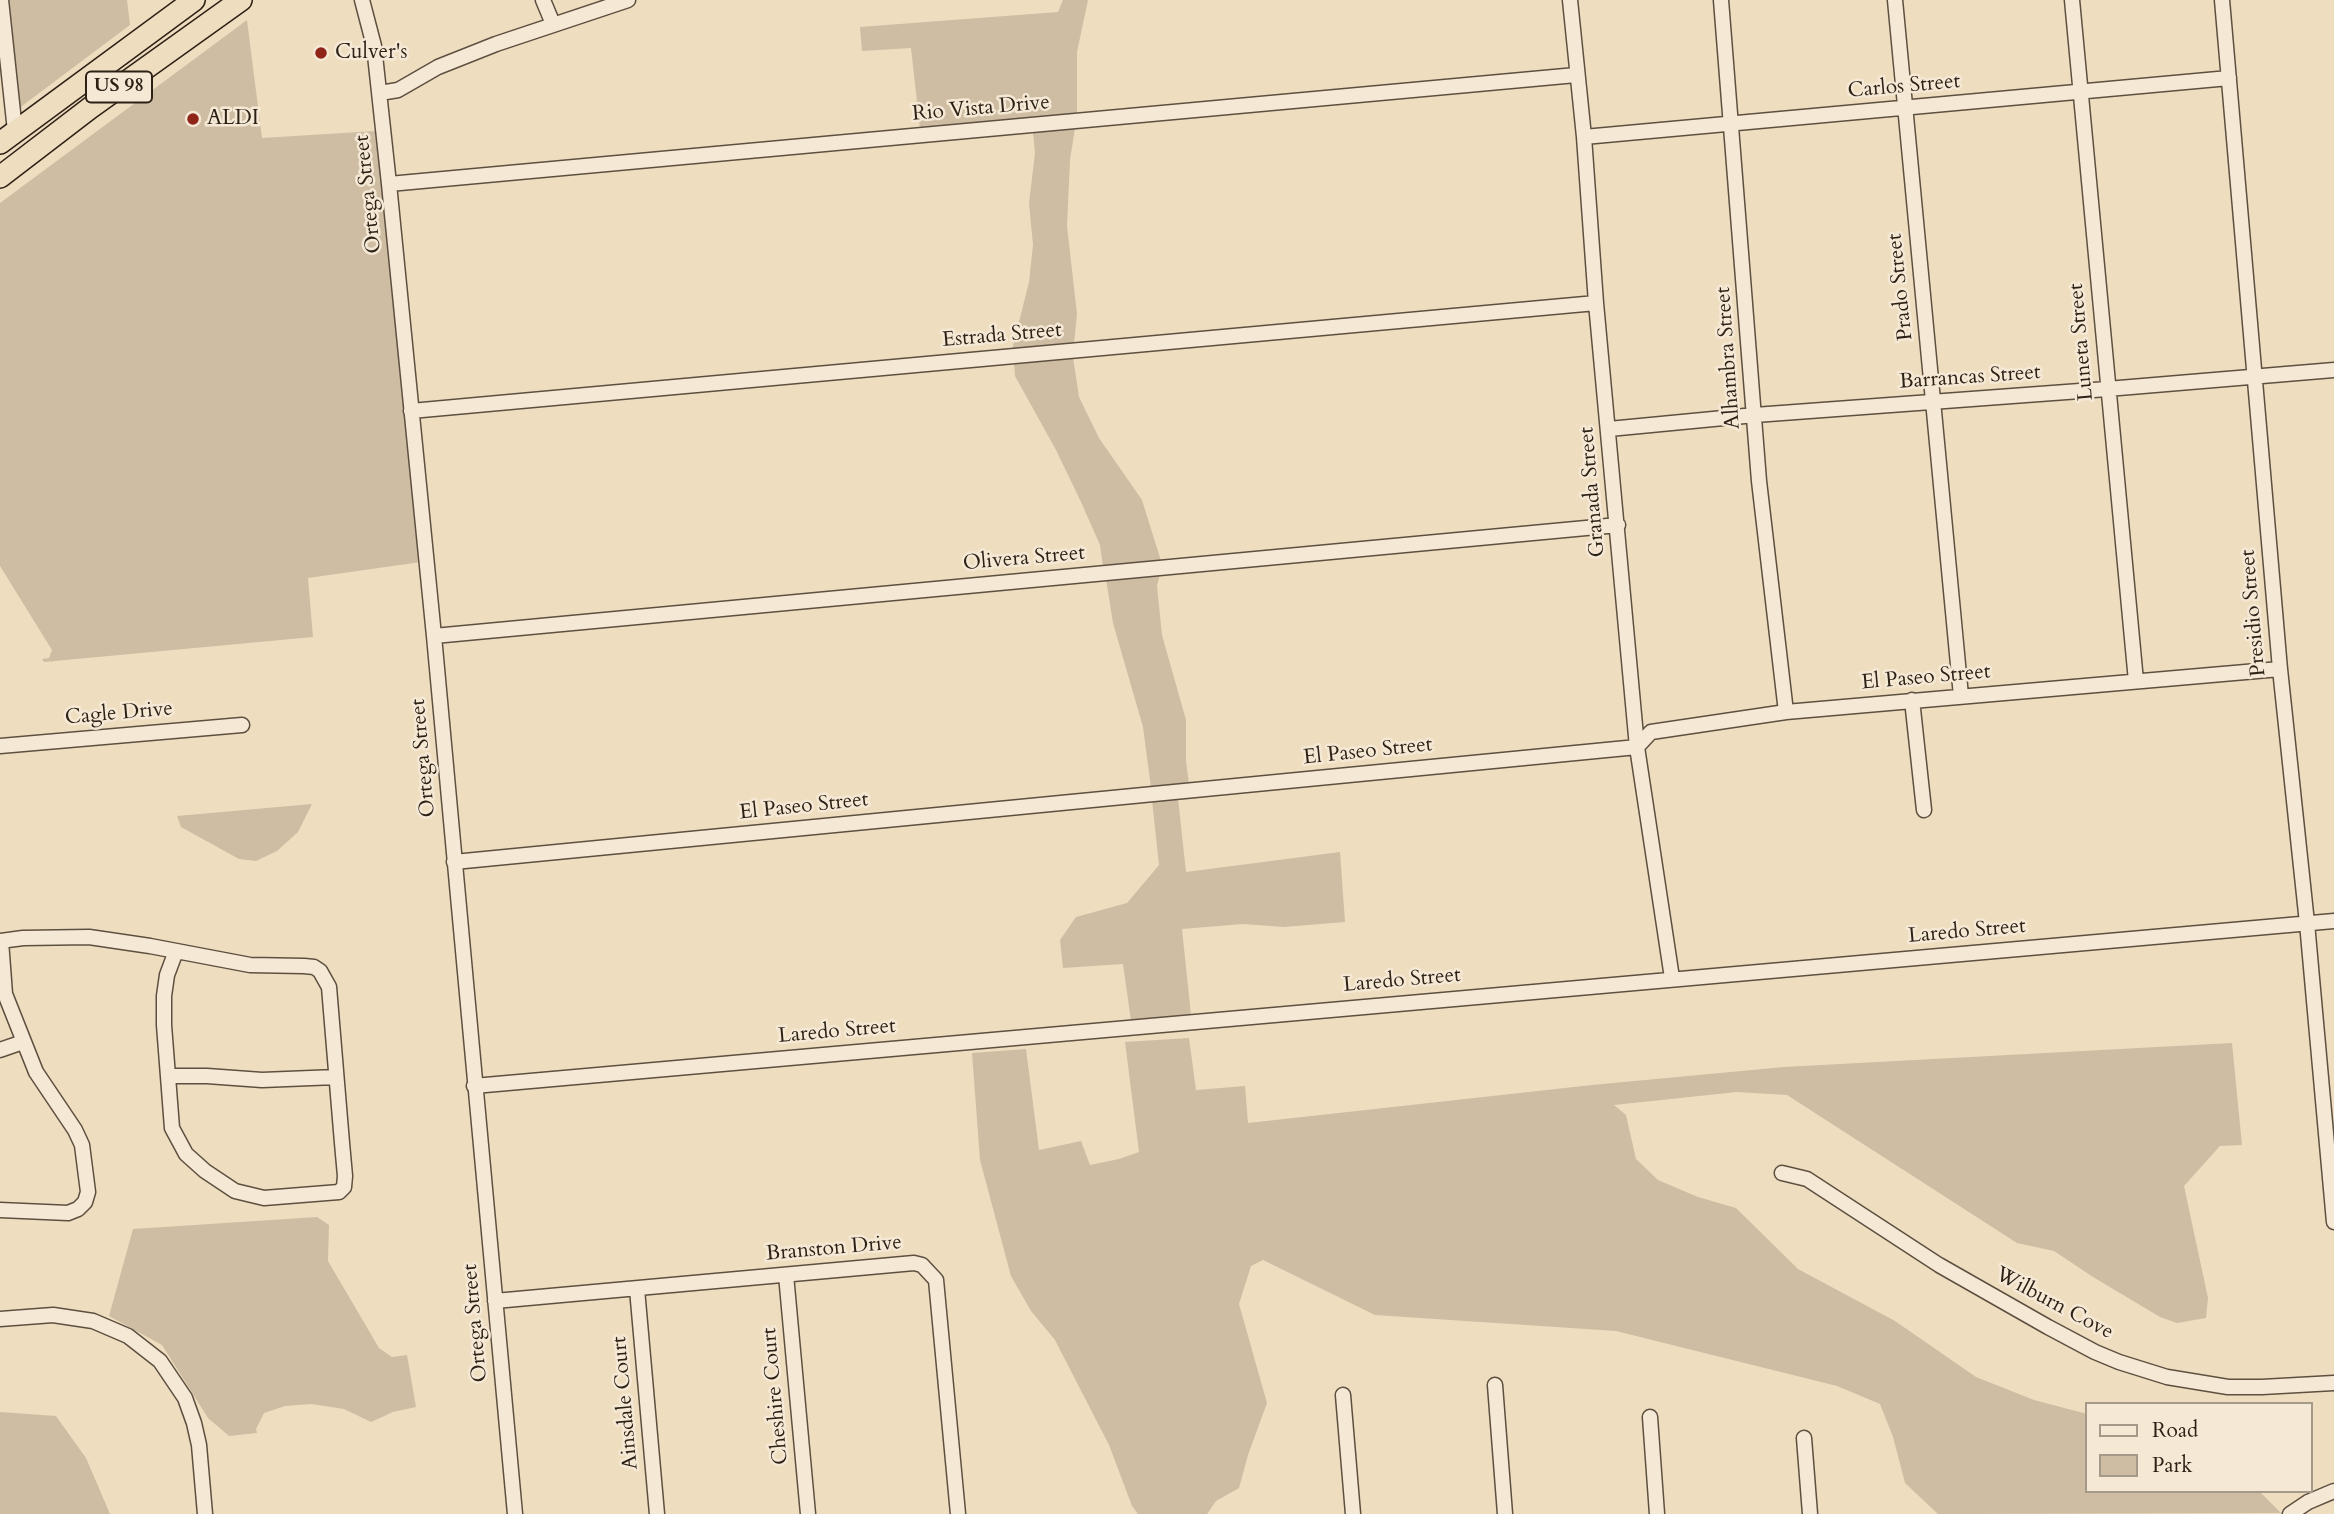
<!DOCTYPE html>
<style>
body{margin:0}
#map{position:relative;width:2334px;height:1514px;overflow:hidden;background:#efddc0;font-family:Cardo,serif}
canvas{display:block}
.legend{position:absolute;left:2085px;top:1402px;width:228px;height:91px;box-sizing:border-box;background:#f5e9d6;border:2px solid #a59989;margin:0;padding:9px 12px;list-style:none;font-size:21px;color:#2d2116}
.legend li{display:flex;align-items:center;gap:14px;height:35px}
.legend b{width:35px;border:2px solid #a59989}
</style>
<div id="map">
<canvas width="2334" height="1514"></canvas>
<ul class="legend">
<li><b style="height:9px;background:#f5e9d6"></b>Road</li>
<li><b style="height:19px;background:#cebda3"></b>Park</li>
</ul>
</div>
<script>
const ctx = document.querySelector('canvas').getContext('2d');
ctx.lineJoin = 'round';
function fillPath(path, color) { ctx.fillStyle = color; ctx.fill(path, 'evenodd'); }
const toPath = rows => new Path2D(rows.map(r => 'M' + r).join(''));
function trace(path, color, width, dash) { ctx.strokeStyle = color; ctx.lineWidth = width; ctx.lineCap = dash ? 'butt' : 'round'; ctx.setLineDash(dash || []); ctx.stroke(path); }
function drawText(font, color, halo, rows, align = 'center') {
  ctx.font = font + ' Cardo,serif'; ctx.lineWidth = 5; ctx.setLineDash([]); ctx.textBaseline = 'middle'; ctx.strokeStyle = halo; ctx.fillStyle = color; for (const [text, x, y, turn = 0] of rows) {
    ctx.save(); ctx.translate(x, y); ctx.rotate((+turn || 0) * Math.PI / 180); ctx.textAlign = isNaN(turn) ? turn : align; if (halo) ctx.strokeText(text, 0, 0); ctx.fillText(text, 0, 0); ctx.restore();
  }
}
const green = toPath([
 [7,0,127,0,130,25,18,109],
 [1063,0,1088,0,1077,52,1077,115,920,129,911,48,862,51,860,27,1058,12],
 [247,20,262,138,375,131,393,280,421,562,308,578,313,637,44,662,42,659,49,658,52,650,0,566,0,203],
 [1075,128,1070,160,1067,226,1077,314,1074,344,1012,350,1029,282,1033,245,1029,203,1035,153,1033,132],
 [1073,357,1079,397,1099,438,1142,500,1161,561,1103,567,1100,545,1081,502,1056,450,1015,376,1014,362],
 [1160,574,1157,586,1162,635,1186,720,1186,761,1189,784,1151,788,1143,727,1113,623,1106,579],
 [1178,798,1186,872,1340,852,1345,922,1284,927,1243,924,1182,929,1191,1015,1131,1021,1123,964,1063,968,1060,940,1076,917,1127,903,1159,865,1152,800],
 [312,804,298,832,277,851,256,861,239,859,181,827,177,816],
 [1189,1038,1196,1090,1245,1086,1248,1123,1592,1085,1784,1067,2232,1043,2242,1145,2220,1146,2184,1186,2208,1298,2206,1318,2177,1323,2160,1317,2093,1277,2054,1251,2017,1243,1787,1095,1737,1092,1614,1105,1626,1115,1636,1159,1658,1180,1698,1197,1736,1208,1798,1269,1895,1321,1976,1377,2034,1400,2087,1414,2087,1491,2259,1491,2281,1513,1938,1514,1905,1483,1893,1437,1880,1404,1837,1386,1616,1331,1375,1315,1263,1260,1251,1266,1239,1304,1267,1403,1248,1455,1239,1488,1216,1501,1207,1514,1138,1514,1132,1506,1109,1445,1055,1340,1031,1311,1011,1276,980,1160,972,1053,1026,1049,1039,1150,1081,1141,1090,1165,1119,1159,1139,1152,1125,1042],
 [317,1217,329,1225,328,1261,379,1348,392,1357,407,1355,416,1407,393,1412,371,1422,344,1409,311,1404,285,1406,264,1413,256,1429,257,1433,229,1436,208,1418,162,1345,109,1316,133,1229],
 [0,1412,56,1416,86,1458,110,1514,0,1514]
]);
const minor = toPath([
 [1,0,15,131],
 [362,0,374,46,389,184,434,636,515,1514],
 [543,0,553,24],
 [1570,0,1584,137,1596,303,1637,747,1672,978],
 [1721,0,1759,481,1786,712],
 [1895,0,1961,696],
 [2072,0,2136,681],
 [2222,0,2280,669,2307,923,2334,1222],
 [380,93,398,90,438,67,496,44,628,0],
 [1584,137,2229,78],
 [389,184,1576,75],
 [411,411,1596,303],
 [1609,429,1755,415,2107,389,2334,370],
 [434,636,1618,525],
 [1912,700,1924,810],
 [0,746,242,725],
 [454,862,1637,747,1651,732,1786,712,2280,669],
 [0,941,23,938,89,937,150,946,250,965,304,966,314,967,320,971,329,987,342,1143,345,1176,344,1187,339,1192,264,1198,235,1191,205,1171,186,1154,172,1128,164,1025,164,996,167,975,176,951],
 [0,1050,23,1042],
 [168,1076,207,1076,262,1080,336,1077],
 [474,1086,2334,921],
 [1782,1173,1807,1179,1939,1265,2048,1327,2095,1352,2119,1362,2167,1377,2228,1387,2262,1387,2334,1383],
 [0,1210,68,1213,78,1209,85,1202,88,1192,82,1145,75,1130,36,1072,5,994,1,941],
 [786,1275,808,1514],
 [637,1289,657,1514],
 [495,1301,914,1263,922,1265,936,1280,958,1514],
 [0,1319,53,1315,93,1321,128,1336,160,1361,185,1398,194,1423,199,1445,205,1514],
 [1495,1385,1505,1514],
 [1343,1395,1353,1514],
 [1650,1417,1657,1514],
 [1804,1438,1810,1514],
 [2290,1514,2308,1502,2334,1491]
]);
const highway = toPath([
 [0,143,194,0],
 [0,177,90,108,241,0]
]);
const markers = [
 [321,53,7,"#8f2418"],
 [193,119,7,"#8f2418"]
];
const shields = [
 [119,87,66]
];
const shieldNames = [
 ["US 98",119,87]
];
const poiNames = [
 ["Culver's",335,53],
 ["ALDI",207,119]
];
const streetNames = [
 ["Carlos Street",1904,87,-5],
 ["Rio Vista Drive",981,109,-5],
 ["Ortega Street",369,194,-96],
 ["Prado Street",1901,287,-96],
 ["Estrada Street",1002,336,-5],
 ["Luneta Street",2082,342,-95],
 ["Alhambra Street",1729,358,-94],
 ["Barrancas Street",1970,378,-4],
 ["Granada Street",1593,492,-95],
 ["Olivera Street",1024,559,-5],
 ["Presidio Street",2254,613,-95],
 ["El Paseo Street",1926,678,-5],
 ["Cagle Drive",119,714,-5],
 ["El Paseo Street",1368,752,-6],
 ["Ortega Street",424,758,-95],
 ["El Paseo Street",804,807,-6],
 ["Laredo Street",1967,932,-5],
 ["Laredo Street",1402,981,-5],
 ["Laredo Street",837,1032,-5],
 ["Branston Drive",834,1249,-5],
 ["Wilburn Cove",2054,1304,28],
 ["Ortega Street",476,1323,-95],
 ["Cheshire Court",776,1396,-95],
 ["Ainsdale Court",626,1403,-95]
];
fillPath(green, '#cebda3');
trace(minor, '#5e5040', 17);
trace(highway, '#2d2116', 24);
trace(minor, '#f5e9d6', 14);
trace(highway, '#efddc0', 21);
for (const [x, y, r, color] of markers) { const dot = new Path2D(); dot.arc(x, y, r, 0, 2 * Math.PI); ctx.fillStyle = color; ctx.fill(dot); trace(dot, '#f5e9d6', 2.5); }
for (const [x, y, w] of shields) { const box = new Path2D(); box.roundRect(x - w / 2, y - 15.5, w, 31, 5); ctx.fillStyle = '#f5e9d6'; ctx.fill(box); trace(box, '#2d2116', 2); }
drawText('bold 19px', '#2d2116', null, shieldNames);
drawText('21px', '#2d2116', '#f5e9d6', poiNames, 'left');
drawText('21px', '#2d2116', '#f5e9d6', streetNames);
</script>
